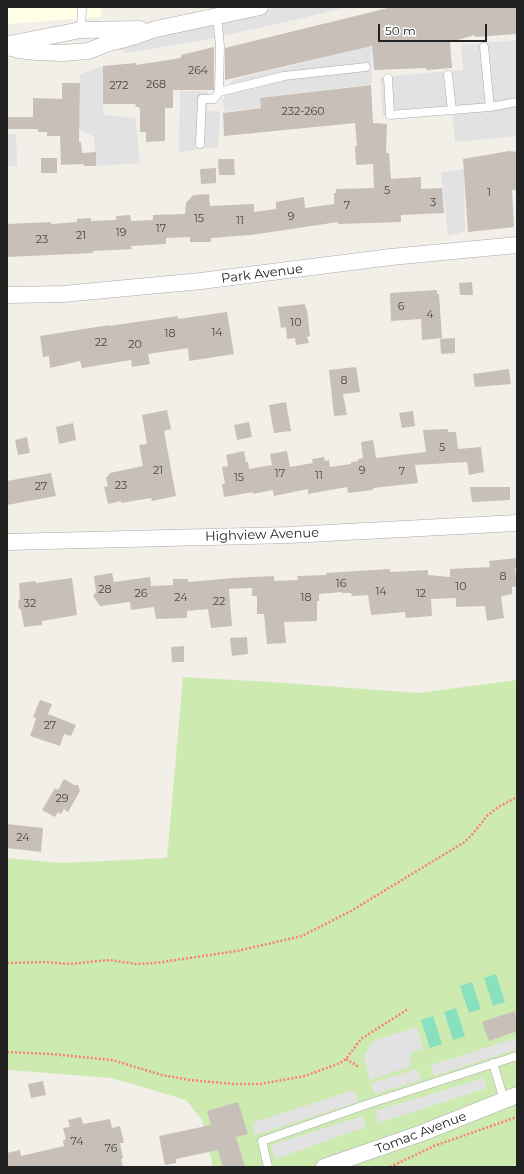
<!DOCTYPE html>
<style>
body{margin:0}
#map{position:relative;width:524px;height:1174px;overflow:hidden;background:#f2efe9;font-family:Montserrat,sans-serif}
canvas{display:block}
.frame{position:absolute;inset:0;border:8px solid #222;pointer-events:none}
.scale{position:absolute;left:378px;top:24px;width:109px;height:18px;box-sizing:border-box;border:2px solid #222;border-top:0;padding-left:5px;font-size:12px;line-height:14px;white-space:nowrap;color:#222;-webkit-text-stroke:3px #fff;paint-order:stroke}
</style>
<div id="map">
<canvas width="524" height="1174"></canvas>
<div class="frame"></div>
<div class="scale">50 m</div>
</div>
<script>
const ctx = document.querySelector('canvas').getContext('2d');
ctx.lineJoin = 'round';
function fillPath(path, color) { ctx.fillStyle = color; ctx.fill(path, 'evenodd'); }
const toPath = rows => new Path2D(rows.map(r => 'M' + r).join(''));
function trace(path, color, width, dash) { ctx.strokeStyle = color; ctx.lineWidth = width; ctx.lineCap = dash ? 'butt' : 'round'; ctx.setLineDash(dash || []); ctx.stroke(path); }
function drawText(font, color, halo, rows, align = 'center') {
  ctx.font = font + ' Montserrat,sans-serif'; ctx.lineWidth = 3.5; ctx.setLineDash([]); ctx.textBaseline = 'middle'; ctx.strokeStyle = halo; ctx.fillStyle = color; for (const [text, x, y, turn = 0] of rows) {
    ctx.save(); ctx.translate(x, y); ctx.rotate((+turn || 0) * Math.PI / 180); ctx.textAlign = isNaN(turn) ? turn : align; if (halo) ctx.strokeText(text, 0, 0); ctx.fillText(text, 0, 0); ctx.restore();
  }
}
const education = toPath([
 [7,7,101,7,101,17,7,24]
]);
const grass = toPath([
 [183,677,271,682,418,693,517,680,517,1167,213,1167,202,1120,186,1100,112,1078,7,1070,7,858,61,863,167,858]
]);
const pitch = toPath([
 [496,974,505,1002,493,1006,484,978],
 [472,982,481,1009,469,1013,460,986],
 [456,1008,465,1036,453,1040,444,1012],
 [433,1016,442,1044,430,1048,421,1020]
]);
const parking = toPath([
 [278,7,346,7,299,19,204,40,126,53,116,46],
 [517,40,517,136,455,142,452,111,383,116,380,77,463,70,461,45],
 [371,46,372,84,260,98,261,107,224,112,223,100,232,80],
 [104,66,103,115,135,118,140,163,96,166,94,137,79,129,80,74],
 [180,91,208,91,207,109,210,111,220,111,218,147,179,152],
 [7,134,16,134,17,166,7,166],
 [464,169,465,231,448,236,441,173],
 [417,1027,423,1049,411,1053,409,1067,370,1080,364,1057,373,1041],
 [517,1038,517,1049,434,1076,431,1065],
 [417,1069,421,1080,374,1094,371,1083],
 [484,1078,487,1088,379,1123,375,1111],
 [354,1090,358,1102,255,1135,252,1123],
 [363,1116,366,1127,275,1159,271,1145]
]);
const building = toPath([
 [392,7,517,7,517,34,475,37,475,35,450,42,452,68,426,70,426,68,374,70,372,46,225,80,225,48],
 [214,47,214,90,173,90,173,108,165,108,165,141,146,142,146,132,140,132,140,108,135,106,136,104,103,104,103,66,136,63,136,65,181,58,181,55],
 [62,83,80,83,79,142,81,142,82,153,96,152,96,166,84,166,84,164,61,165,60,136,47,136,47,132,38,132,38,129,7,129,7,117,33,117,33,98,62,99],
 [371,85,373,123,387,124,386,153,389,153,391,179,421,177,421,189,442,188,444,213,401,215,401,222,338,224,338,222,251,235,211,238,211,242,190,242,190,237,166,238,166,244,131,246,132,249,93,251,93,253,7,257,7,224,51,222,51,224,77,222,77,219,91,218,91,221,116,220,116,216,130,215,131,221,153,220,153,215,185,214,186,203,193,195,209,194,210,206,254,204,254,212,276,209,276,202,304,197,305,208,334,204,334,193,336,193,336,189,374,188,373,164,356,165,355,146,357,146,355,123,224,136,223,113,261,108,260,98],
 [509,151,517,152,517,190,512,190,514,227,468,232,463,159],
 [41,158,57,158,57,173,41,173],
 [218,159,234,159,235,175,219,175],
 [216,168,216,183,201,184,200,169],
 [472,282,473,295,460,295,459,283],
 [437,290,437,294,439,294,442,338,422,340,421,319,391,321,390,293],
 [305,304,306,309,307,309,310,336,307,337,309,343,296,345,295,338,287,339,286,327,281,328,278,307],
 [227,312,234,354,189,361,188,348,148,354,150,364,132,367,131,360,82,368,80,361,50,368,49,356,43,357,40,336,109,325,109,326,178,316,178,319],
 [455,338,455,353,441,354,440,339],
 [356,367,360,392,343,394,347,415,334,416,329,370],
 [509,369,511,384,475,387,473,374],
 [286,402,291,431,274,433,269,405],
 [167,410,171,429,164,431,176,496,152,501,151,498,121,503,121,501,108,504,104,487,108,486,106,478,110,473,143,466,139,445,147,444,142,415],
 [413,411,415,426,402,428,399,413],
 [249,422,252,437,237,440,234,425],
 [73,423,76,440,59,444,56,427],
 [448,429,448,432,456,432,458,449,481,447,484,472,469,475,467,462,415,465,418,483,373,488,373,490,348,493,347,487,308,494,308,489,274,496,273,490,253,494,253,492,224,497,222,484,225,484,222,467,228,466,226,455,244,451,246,462,248,462,249,469,272,465,270,454,287,451,290,467,313,463,312,459,324,457,325,461,329,460,330,467,351,464,351,462,358,461,358,459,363,458,361,442,373,440,376,458,426,452,423,430],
 [27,437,30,453,18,455,15,440],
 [51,473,56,496,7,505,7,481],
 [470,487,510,487,510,500,472,502],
 [517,558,517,567,515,569,517,586,512,587,512,594,502,596,501,597,504,618,487,621,485,606,456,607,456,598,431,599,432,616,406,618,405,612,371,615,368,595,352,596,351,593,342,593,342,592,319,594,319,601,317,601,317,621,284,622,286,643,267,644,264,614,257,614,257,596,252,596,252,588,229,589,232,626,211,628,208,609,187,611,187,618,156,619,154,607,131,610,130,602,100,606,93,596,96,592,94,576,112,573,114,582,150,577,151,586,173,585,173,579,188,579,188,582,233,578,274,576,274,581,298,580,297,576,326,575,326,573,390,569,390,572,428,570,428,575,450,577,450,569,490,567,489,561],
 [72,578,77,615,42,621,42,625,24,627,21,610,19,608,18,602,20,598,19,583,35,581,36,583],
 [247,637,248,654,232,656,230,638],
 [184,646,184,662,172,662,171,647],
 [40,700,52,704,48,714,76,725,71,736,64,734,60,746,30,736,35,722,36,718,33,717],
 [64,779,74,785,78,785,80,791,68,812,64,809,61,814,58,812,55,817,42,810,55,788,58,790],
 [7,824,43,828,41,852,7,848],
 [514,1011,517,1019,517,1031,489,1041,482,1022],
 [43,1081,46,1095,31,1098,28,1084],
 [238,1102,248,1134,236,1137,245,1167,223,1167,218,1150,176,1159,176,1163,165,1165,159,1136,211,1125,207,1111],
 [81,1117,83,1124,110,1119,112,1128,120,1126,124,1143,120,1143,123,1158,121,1159,123,1167,7,1167,7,1153,20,1150,21,1156,64,1146,63,1140,66,1139,63,1128,70,1127,68,1120]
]);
const path = toPath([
 [7,963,45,962,69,964,109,960,137,964,155,963,237,951,302,936,351,911,463,843,471,836,487,816,498,807,517,797],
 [7,1052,51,1054,112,1060,162,1075,190,1080,234,1084,260,1084,305,1076,340,1063,346,1059,361,1039,408,1009],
 [346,1059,359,1067],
 [390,1167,434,1146,517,1117]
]);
const service = toPath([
 [217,17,220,46,219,92,284,76,366,67],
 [81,30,82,7],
 [484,47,490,107],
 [448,75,452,110],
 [388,78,390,115,490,107,517,102],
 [200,144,202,99,214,99,219,92],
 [493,1063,504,1100],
 [268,1167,262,1141,368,1104,517,1056]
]);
const minor = toPath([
 [9,44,81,30,140,29],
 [7,47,19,50,36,52,63,53,88,51,109,43,129,38,156,29,260,7],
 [7,295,63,294,201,281,391,257,517,245],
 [7,542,289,535,517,523],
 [324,1167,422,1133,517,1095]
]);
const numberNames = [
 ["264",198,71],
 ["268",156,85],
 ["272",119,86],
 ["232-260",303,112],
 ["5",387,191],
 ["1",489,193],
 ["3",433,203],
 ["7",347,206],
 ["9",291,217],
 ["15",199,219],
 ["11",240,221],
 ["17",161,229],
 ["19",121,233],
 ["21",81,236],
 ["23",42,240],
 ["6",401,307],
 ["4",430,315],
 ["10",296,323],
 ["14",217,333],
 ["18",170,334],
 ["22",101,343],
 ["20",135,345],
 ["8",344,381],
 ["5",442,448],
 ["21",158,471],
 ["9",362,471],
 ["7",402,472],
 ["17",280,474],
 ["11",319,476],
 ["15",239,478],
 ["23",121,486],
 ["27",41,487],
 ["8",503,577],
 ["16",341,584],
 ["10",461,587],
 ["28",105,590],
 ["14",381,592],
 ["26",141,594],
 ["12",421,594],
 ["24",181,598],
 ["18",306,598],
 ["22",219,602],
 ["32",30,604],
 ["27",50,726],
 ["29",62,799],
 ["24",23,838],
 ["74",77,1142],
 ["76",111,1149]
];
const streetNames = [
 ["Park Avenue",262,274,-7],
 ["Highview Avenue",262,535,-2],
 ["Tomac Avenue",421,1133,-21]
];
fillPath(education, '#ffffe5');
fillPath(grass, '#cdebb0');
fillPath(pitch, '#88e0be');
fillPath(parking, '#e2e2e2');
fillPath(building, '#c7bfb8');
trace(service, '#a9a9a9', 9);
trace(minor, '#a9a9a9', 17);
trace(path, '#fa8072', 2.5, [2, 2]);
trace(service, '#fff', 8);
trace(minor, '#fff', 16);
drawText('11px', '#4b4948', null, numberNames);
drawText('13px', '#222', '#fff', streetNames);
</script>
